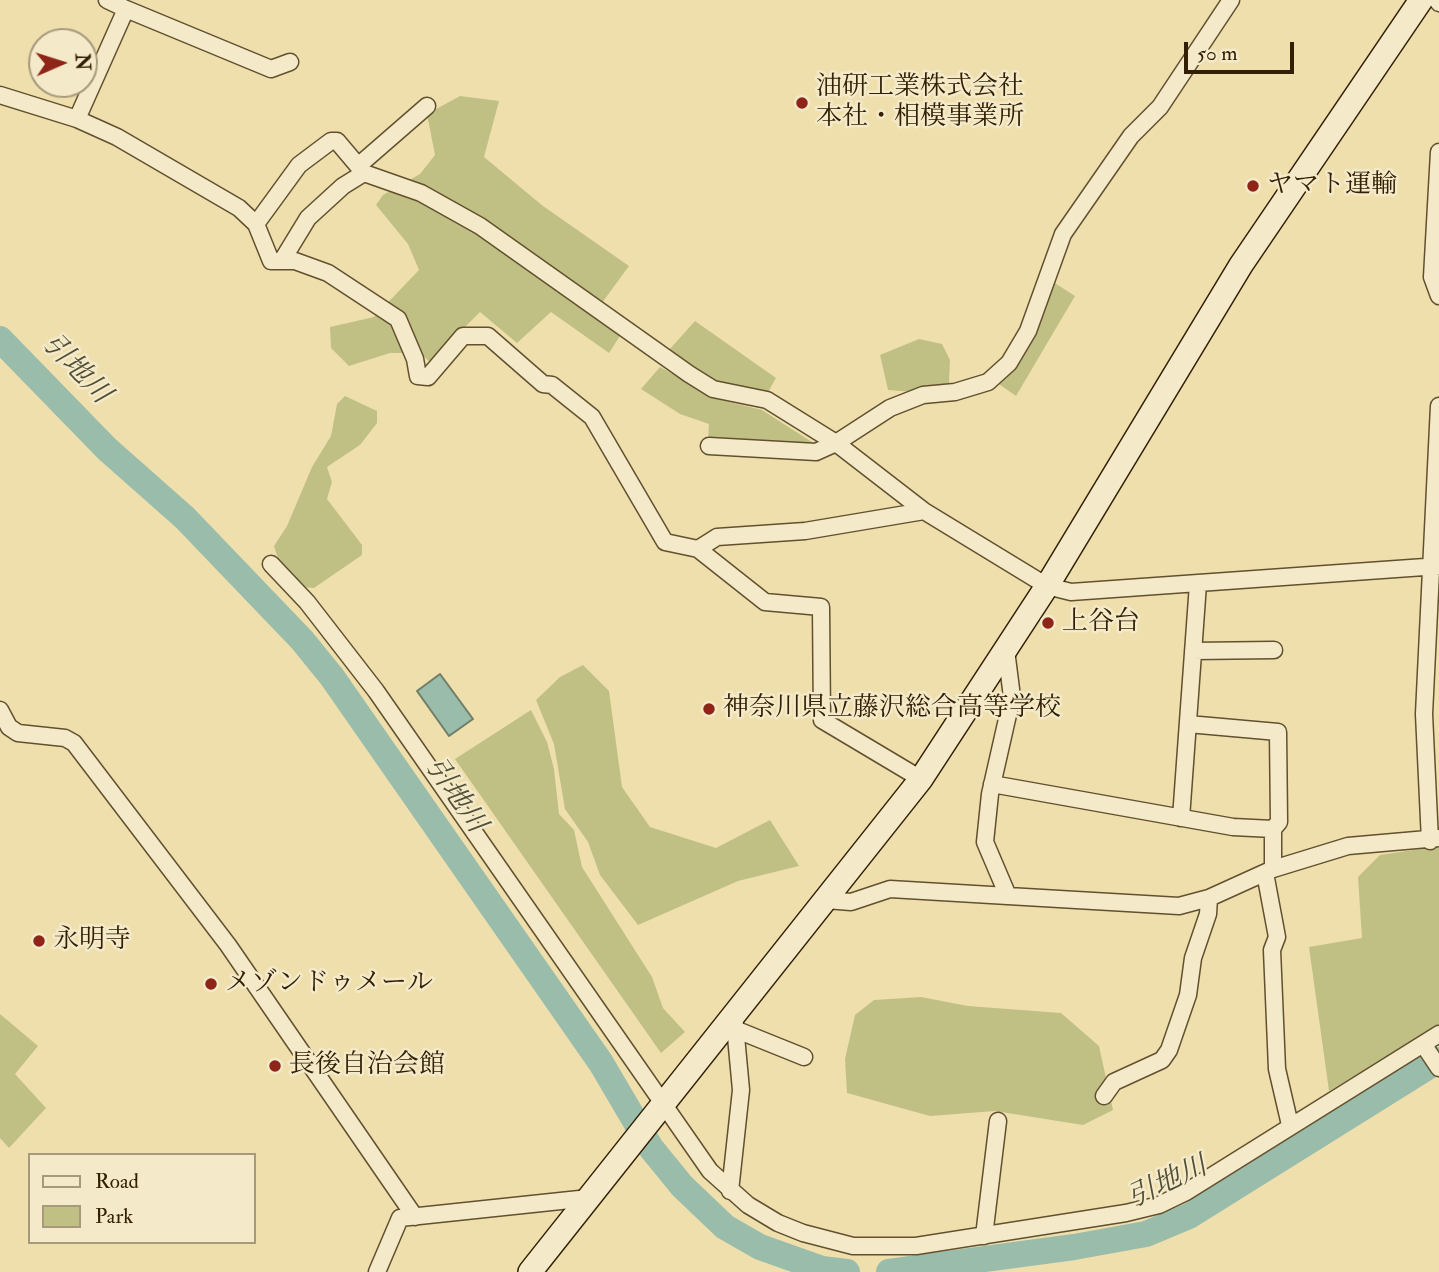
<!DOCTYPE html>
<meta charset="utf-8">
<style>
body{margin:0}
#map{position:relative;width:1439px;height:1272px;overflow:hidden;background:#eedfad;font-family:"IM FELL Double Pica",serif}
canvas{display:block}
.legend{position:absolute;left:28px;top:1153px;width:228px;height:91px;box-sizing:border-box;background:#f4eaca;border:2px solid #a7997b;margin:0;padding:9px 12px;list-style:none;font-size:21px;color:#332004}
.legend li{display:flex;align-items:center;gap:14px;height:35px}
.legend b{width:35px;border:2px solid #a7997b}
.north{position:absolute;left:28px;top:28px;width:70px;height:70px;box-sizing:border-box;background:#f4eaca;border:2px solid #a7997b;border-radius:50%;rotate:87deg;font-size:19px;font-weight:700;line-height:28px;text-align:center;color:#332004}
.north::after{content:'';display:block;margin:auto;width:24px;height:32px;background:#8f2418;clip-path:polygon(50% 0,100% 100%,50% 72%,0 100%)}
.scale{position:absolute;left:1184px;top:42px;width:110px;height:32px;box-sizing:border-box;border:4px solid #332004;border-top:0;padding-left:9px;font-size:21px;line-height:24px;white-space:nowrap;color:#332004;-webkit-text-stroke:5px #f4eaca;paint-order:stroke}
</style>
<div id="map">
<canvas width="1439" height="1272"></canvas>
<ul class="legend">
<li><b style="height:9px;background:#f4eaca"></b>Road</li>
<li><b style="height:19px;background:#c0c085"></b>Park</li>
</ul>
<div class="north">N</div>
<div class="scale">50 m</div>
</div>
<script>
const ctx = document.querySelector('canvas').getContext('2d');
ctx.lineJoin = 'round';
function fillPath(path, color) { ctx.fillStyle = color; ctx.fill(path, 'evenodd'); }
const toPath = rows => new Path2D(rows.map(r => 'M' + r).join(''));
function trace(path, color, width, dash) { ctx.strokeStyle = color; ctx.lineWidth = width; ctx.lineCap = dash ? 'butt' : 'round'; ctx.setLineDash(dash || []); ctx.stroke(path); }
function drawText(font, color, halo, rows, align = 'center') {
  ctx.font = font + ' "IM FELL Double Pica","Noto Serif JP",serif'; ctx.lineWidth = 5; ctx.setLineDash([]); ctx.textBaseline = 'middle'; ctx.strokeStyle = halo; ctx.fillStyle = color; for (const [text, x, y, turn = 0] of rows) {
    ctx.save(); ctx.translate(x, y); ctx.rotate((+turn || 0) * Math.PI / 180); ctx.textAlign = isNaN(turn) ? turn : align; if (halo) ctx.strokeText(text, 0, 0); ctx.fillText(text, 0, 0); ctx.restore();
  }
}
const green = toPath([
 [460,96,499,101,484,157,543,206,629,266,599,307,625,328,609,353,551,312,517,343,480,312,430,362,420,353,390,353,349,366,331,348,330,327,374,317,419,270,408,244,376,205,383,195,420,174,435,155,427,114],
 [1050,280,1075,296,1016,396,996,382],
 [695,321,776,378,767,394,716,383,669,350],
 [919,339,942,344,950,360,949,383,915,392,888,390,880,355],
 [660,367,717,399,762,410,815,444,708,440,709,424,680,414,641,389],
 [345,396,377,411,377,423,360,445,327,467,332,482,327,499,362,545,362,555,314,588,302,587,279,562,274,546,287,526,312,467,331,436,337,404],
 [583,665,609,691,622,787,650,827,716,848,770,820,799,866,738,881,638,925,600,875,588,842,565,809,554,744,536,700,560,677],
 [531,710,547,742,554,769,559,814,574,830,582,867,652,977,663,1008,685,1032,661,1053,455,759],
 [1439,846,1439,1025,1329,1091,1309,947,1362,938,1358,877,1380,855],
 [921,997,968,1006,1061,1013,1099,1046,1113,1110,1083,1125,995,1111,930,1116,847,1093,845,1059,855,1015,874,1000],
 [0,1014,38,1046,15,1074,46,1108,9,1148,0,1138]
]);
const water = toPath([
 [440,674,473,719,449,736,417,691,440,674]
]);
const river = toPath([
 [0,339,107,449,185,518,302,640,332,677,601,1063,651,1148,682,1186,725,1227,760,1247,822,1269,847,1272],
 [889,1272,1074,1247,1146,1234,1189,1216,1439,1060]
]);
const street = toPath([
 [107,0,126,9],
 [1437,0,1439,3],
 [0,95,77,119,117,137,239,208,256,224,271,261,295,261,328,273,398,319,415,359,418,376,428,377,463,336,488,336,543,384,552,385,592,417,665,542,698,549,765,602,821,607,822,720,921,779],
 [77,119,126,9,271,69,290,62],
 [1439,152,1432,277,1439,296],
 [358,166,427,106],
 [256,224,299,165,331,141,337,141,364,173,421,193,480,226,689,374,713,389,767,400,836,443,924,511,1047,586,1071,592,1439,566],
 [283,259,308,218,343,186,364,173],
 [709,446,816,452,836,443,890,408,923,395,955,392,988,382,1009,363,1028,331,1063,234,1131,136,1160,107,1231,0],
 [698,549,717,537,805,531,924,511],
 [271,564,307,602,376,691,710,1171,748,1205,778,1223,803,1233,853,1246,916,1246,1126,1213,1159,1205,1186,1192,1439,1034],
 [1006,650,1012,697,990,794,985,842,1008,896,1179,906,1209,898,1273,869,1348,846,1439,838],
 [1193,651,1274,650],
 [0,710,9,727,18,733,65,738,74,743,228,945,415,1217],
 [1188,724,1278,732,1279,822,1273,829],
 [992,784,1233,827,1273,829,1273,869],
 [1181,818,1198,584],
 [1430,841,1424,714,1439,406],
 [1265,873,1277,937,1272,950,1277,1069,1290,1125],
 [826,900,851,902,890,889,1008,896],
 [737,1030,804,1057],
 [1423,1044,1439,1068],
 [1104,1096,1114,1082,1162,1060,1169,1050,1188,995,1193,958,1208,914,1209,898],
 [730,1191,741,1090,734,1015],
 [984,1236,998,1121],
 [377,1272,400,1218,589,1198]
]);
const secondary = toPath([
 [530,1272,921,779,1047,586,1241,265,1421,0]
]);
const markers = [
 [802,103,7,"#8f2418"],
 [1253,186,7,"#8f2418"],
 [1048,623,7,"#8f2418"],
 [709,709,7,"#8f2418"],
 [39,941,7,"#8f2418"],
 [211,984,7,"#8f2418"],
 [275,1066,7,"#8f2418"]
];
const poiNames = [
 ["油研工業株式会社",816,88],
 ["本社・相模事業所",816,118],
 ["ヤマト運輸",1267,186],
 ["上谷台",1062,623],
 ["神奈川県立藤沢総合高等学校",723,709],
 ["永明寺",53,941],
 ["メゾンドゥメール",225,984],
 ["長後自治会館",289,1066]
];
const waterNames = [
 ["引地川",75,370,46],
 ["引地川",454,796,55],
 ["引地川",1168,1184,-25]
];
fillPath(green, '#c0c085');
fillPath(water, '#99bcab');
trace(water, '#707e68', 2);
trace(river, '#99bcab', 26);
trace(street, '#62502e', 19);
trace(secondary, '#332004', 26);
trace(street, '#f4eaca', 16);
trace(secondary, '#f4eaca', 23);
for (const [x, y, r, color] of markers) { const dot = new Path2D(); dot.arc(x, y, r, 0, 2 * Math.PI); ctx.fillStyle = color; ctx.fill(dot); trace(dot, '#f4eaca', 2.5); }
drawText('26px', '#332004', '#f4eaca', poiNames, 'left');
drawText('italic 28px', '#524f36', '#f4eaca', waterNames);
</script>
